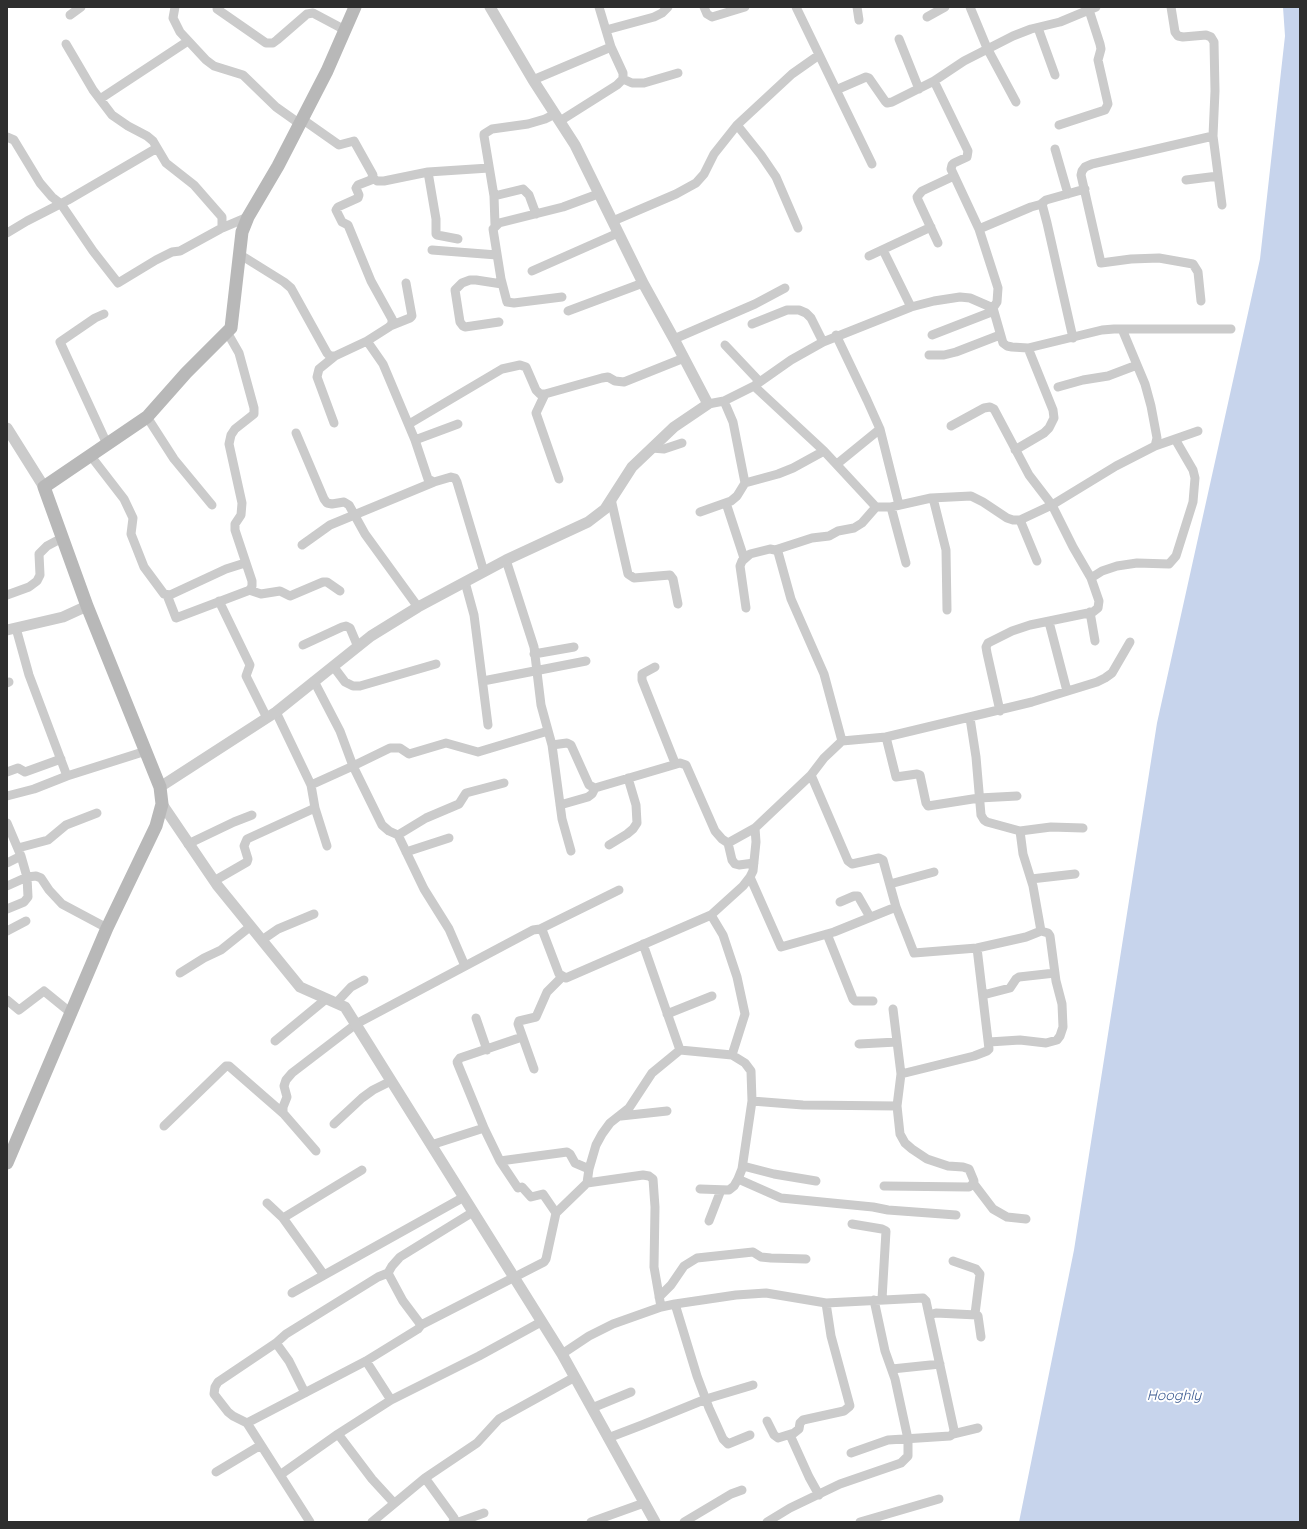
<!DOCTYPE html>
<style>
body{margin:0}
#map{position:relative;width:1307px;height:1529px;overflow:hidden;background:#fff;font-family:Quicksand,sans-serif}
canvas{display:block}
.frame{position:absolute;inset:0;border:8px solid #2e2e2e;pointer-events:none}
</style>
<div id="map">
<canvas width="1307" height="1529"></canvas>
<div class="frame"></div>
</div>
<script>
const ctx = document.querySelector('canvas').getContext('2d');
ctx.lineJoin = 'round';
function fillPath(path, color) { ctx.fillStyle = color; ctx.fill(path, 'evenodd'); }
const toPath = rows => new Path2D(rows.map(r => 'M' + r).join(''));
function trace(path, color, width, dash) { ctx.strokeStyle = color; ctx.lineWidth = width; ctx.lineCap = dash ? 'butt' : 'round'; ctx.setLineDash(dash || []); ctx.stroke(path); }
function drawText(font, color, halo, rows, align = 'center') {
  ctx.font = font + ' Quicksand,sans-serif'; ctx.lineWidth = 4; ctx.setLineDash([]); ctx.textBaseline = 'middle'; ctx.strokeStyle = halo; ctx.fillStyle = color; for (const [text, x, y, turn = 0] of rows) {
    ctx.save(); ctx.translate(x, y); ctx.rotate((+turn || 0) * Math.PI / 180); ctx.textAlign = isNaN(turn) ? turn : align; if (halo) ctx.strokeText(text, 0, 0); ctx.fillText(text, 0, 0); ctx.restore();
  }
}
const water = toPath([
 [1283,7,1300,7,1300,1522,1019,1522,1074,1250,1157,723,1260,259,1285,36]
]);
const minor = toPath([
 [175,7,173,18,180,32,206,60,214,66,243,75,276,107,300,124],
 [704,7,707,14,712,17,745,7],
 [796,7,872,164],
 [857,7,859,20],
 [970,7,987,48,1016,102],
 [1171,7,1175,32,1178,36,1183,37,1206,35,1211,37,1214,42,1215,91,1213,136,1222,205],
 [217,9,266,43,273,43,277,40,307,14,313,13,345,30],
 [70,15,81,7],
 [927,17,945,7],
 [1038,28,1055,75],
 [606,30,654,17,662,13,668,7],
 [899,39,919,89],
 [66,44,93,90,112,115,128,126,147,136,153,141,166,163,194,185,222,217,222,228],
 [623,79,632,83,644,83,678,73],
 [533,80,611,47],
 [934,81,968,151,967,157,954,163,952,165,951,169,979,229,998,288,997,302,993,308,1003,343,1007,346,1012,347,1028,348,1102,330,1114,329,1231,329],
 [836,90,866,77,869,78,885,101,887,103,892,102,934,81,964,61,1013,36,1031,29,1060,22,1096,7],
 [100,99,188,41],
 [560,121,617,85,623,79,623,73,611,47,599,7],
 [737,125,761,155,776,177,798,228],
 [1059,125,1105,110,1108,104,1098,60,1101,49,1100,44,1088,7],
 [7,137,14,140,40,183,52,197,61,204,93,251,118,283,156,260,172,252,180,251,222,228,248,217],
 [1055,149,1068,194],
 [428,172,489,168],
 [373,178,377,181,384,181,428,172,436,219,436,234,437,235,458,239],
 [1186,180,1218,176],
 [494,196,523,189,529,195,536,214],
 [1041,204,1046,200,1085,189],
 [613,221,676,194,696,183,704,174,714,154,737,125,792,74,819,55],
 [495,225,494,196,484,136,484,134,492,129,528,124,545,119,555,114],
 [979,229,1031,207,1042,204,1047,223,1073,338],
 [7,233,27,221,68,200,157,148],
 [938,243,918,200,917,197,922,191,954,176],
 [432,250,497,255],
 [883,250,911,307],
 [239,254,284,282,291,288,327,353,330,356,335,356,367,341,389,327,392,324,392,319,371,281,348,225,342,222,336,210,338,207,358,198,359,195,356,188,358,185,371,180,373,175,354,141,339,145,302,119],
 [869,256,931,227],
 [532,271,618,233],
 [562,297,514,303,507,302,501,279,493,229,499,223,563,207,598,194],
 [1201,301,1198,272,1193,264,1159,258,1131,259,1101,263,1081,175,1082,171,1085,167,1092,164,1213,136],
 [568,311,643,283],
 [104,314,95,318,60,342,107,444],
 [499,322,465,327,463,326,460,322,455,290,462,283,470,280,476,280,502,284],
 [752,324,787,310,799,310,806,313,811,318,823,342],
 [390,326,410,318,412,316,406,283],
 [836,335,867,400,880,429,899,505],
 [932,335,994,311],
 [674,339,755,304,785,288],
 [367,341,383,364,415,440,428,479,434,482,451,477,455,478,457,482,484,572],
 [725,345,759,381],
 [929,355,944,355,956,352,1000,335],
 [754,386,824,451,876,507,891,507,931,498,971,496,983,502,1007,518,1013,520,1020,520,1052,505,1116,466,1155,446,1157,438,1151,406,1145,384,1122,329],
 [1058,387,1083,380,1108,376,1137,365],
 [545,394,536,413,559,479],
 [724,401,733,422,745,483],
 [708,404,724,401,754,386,791,360,823,342,911,307,934,301,960,297,970,298,993,308],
 [147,417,174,459,212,505],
 [334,423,317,377,319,369,335,356],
 [409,424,502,369,520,365,526,367,536,390,540,394,545,394,602,378,608,377,615,381,624,382,684,358],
 [951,426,984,408,990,407,994,409,1029,475,1052,505,1073,547,1091,578,1099,601,1098,608,1093,612,1030,625,1012,631,988,643,986,647,987,653,1000,711],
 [296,433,324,499,327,503,332,504,344,502,349,505,365,534,418,607],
 [415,440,458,424],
 [1155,446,1198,431],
 [652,448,664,449,682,443],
 [1015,450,1044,433,1049,428,1054,418,1053,410,1028,348],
 [90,455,124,499,133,518,131,534,144,567,164,594,170,595,226,569,245,563],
 [837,464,880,429],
 [933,498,946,550,947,610],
 [611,499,628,574,634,578,670,575,673,579,678,604],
 [726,503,744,558],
 [891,507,906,563],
 [700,512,731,501,737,496,745,483,778,474,793,468,824,451],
 [1020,520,1037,561],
 [302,545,330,525,434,482],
 [775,550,812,538,829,536,838,531,854,528,862,523,876,507],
 [506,560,534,647,541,705,552,745,562,819,571,851],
 [1091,578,1102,571,1117,566,1137,563,1169,564,1176,556,1193,502,1195,478,1193,470,1175,439],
 [465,582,474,615,488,725],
 [249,590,261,594,280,591,290,596,323,582,327,582,340,591],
 [7,595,29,587,37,581,40,575,39,554,47,546,62,538],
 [167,595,176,618,250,590,252,586,252,581,235,530,235,524,241,515,242,503,229,444,231,435,235,429,254,414,254,408,239,353,227,332],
 [219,601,250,665,246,676,267,718],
 [746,608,740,566,742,561,750,554,770,549,775,550,778,552,791,599,824,674,842,741],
 [1090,612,1095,641],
 [1049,622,1067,691],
 [16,628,29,675,67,776],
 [303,645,342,627,346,626,350,628,358,647],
 [534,654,574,647],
 [333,666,345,682,353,686,360,686,436,664],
 [655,667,642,674,642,680,675,763],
 [314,681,340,731,353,766,382,825,389,831,398,835,424,889,449,929,465,966],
 [483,681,586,661],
 [7,683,9,682],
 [276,712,311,785,315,808,327,846],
 [970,718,976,757,981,815,984,820,987,822,1020,831,1051,827,1083,828],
 [886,737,1032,702,1097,682,1105,678,1112,673,1130,642],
 [552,745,567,743,571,745,589,785,595,788,680,763,686,765,715,831,722,839,728,843,755,828],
 [7,772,18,768,25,772,61,759],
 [811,775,848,861,852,864,879,858,883,860,896,907,914,953,977,948,1026,937,1041,931,1033,886,1023,854,1020,831],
 [311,785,353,766,390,748,400,748,409,754,446,743,478,752,548,731],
 [7,796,34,789,67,776,146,751],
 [560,805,588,797,592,794,595,788],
 [7,823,21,856,27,877,28,897,24,902,7,909],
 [398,835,426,818,459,804,466,793,504,783],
 [728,843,732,860,735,864,739,865,754,863],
 [188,844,234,822,252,815],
 [609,845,627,834,633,829,637,823,636,805,628,778],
 [18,848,48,840,66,825,97,813],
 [406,852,449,838],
 [7,863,21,856],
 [750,877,781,947,834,932,896,907],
 [1031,879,1075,874],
 [214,881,247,862,248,859,244,846,247,839,315,808],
 [890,884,934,872],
 [7,886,27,877,36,876,41,878,49,890,62,904,107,928],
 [840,902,854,896,858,896,870,917],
 [711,915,723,935,737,977,745,1014,732,1055],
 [540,929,619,890],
 [7,931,26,921],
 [827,934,853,999,855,1001,873,1001],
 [262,940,278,929,314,914],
 [643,944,680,1050],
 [180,973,204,958,221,950,251,926],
 [983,995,1010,988,1016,979,1019,977,1055,973],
 [7,1000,19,1010,44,991,71,1013],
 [336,1003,351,987,364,980],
 [667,1014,712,996],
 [476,1018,487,1050],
 [522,1037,460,1058,457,1062,484,1128,500,1161,518,1188,522,1187,531,1197,543,1194,556,1213],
 [275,1041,326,999],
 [989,1042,1020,1040,1046,1043,1057,1040,1060,1036,1063,1027,1062,1004,1056,981,1050,936,1048,933,1041,931],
 [859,1044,897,1042],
 [680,1050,732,1055,745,1063,751,1071,752,1101,742,1169,738,1179,734,1186,729,1190,700,1189],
 [534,1069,518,1024,519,1021,536,1017,547,992,562,977],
 [901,1074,974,1056,987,1051,989,1049,977,948],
 [752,1101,803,1105,897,1106],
 [621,1116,667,1111],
 [334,1124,362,1098,373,1090,391,1081],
 [164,1126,226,1066,229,1066,284,1114],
 [431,1145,484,1128],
 [316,1151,283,1113,283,1107,287,1097,284,1086,286,1080,292,1073,356,1024,533,930,540,929,543,932,559,974,566,978,711,915,743,886,750,877,753,871,756,842,755,828,811,775,824,758,842,741,886,737,896,777,917,774,920,775,926,803,928,806,979,798,1017,796],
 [500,1161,567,1152,570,1154,575,1163,589,1169],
 [743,1166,774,1174,816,1181],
 [738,1179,781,1198,873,1207,888,1210,956,1215],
 [587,1183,589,1169,596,1145,602,1134,610,1123,629,1108,652,1073,680,1050],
 [974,1184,993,1209,1007,1217,1026,1219],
 [884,1186,969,1187,972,1185,974,1181,969,1169,963,1167,948,1166,927,1159,912,1149,905,1143,900,1134,897,1106,901,1074,893,1009],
 [267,1203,283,1218,324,1275],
 [283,1218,362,1170],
 [709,1221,721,1190],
 [852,1224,882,1229,886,1231,882,1299],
 [953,1261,976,1269,980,1274,975,1314],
 [388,1273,403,1301,421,1325],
 [292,1293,464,1197],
 [659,1297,671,1285,684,1266,697,1258,753,1252,761,1257,771,1258,806,1259],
 [675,1304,697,1376,709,1408,723,1439,728,1444,750,1435],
 [276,1343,289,1361,305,1393],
 [562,1354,589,1336,613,1324,661,1307,675,1304,736,1295,766,1293,826,1303,923,1298,926,1301,929,1315,936,1313,977,1315,978,1316,981,1337],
 [366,1361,391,1400],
 [892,1369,940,1364],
 [592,1408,631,1392],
 [767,1421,774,1435,778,1438,794,1433,799,1429,800,1423,803,1420,844,1411,850,1406,831,1336,826,1303],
 [247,1423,366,1361,418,1329,421,1325,544,1262,546,1259,556,1213,587,1183,643,1175,649,1176,653,1179,655,1207,654,1267,661,1307],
 [953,1434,978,1428],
 [790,1435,809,1477,819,1495],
 [608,1438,642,1425,706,1399,753,1385],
 [851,1453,888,1440,950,1436,953,1434,954,1430,929,1315],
 [216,1472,261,1445],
 [280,1475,338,1434],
 [425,1478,454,1518,453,1522],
 [394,1503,372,1479,338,1434,391,1400,479,1356,541,1322],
 [310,1522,247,1423,233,1416,228,1412,214,1394,215,1387,218,1382,276,1343,286,1334,378,1277,388,1273,392,1266,400,1257,473,1212],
 [372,1522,425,1478,477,1443,499,1419,575,1377],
 [459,1522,484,1513],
 [591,1522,644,1503],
 [684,1522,731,1494,742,1490],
 [767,1522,790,1508,840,1484,901,1463,908,1456,908,1439,895,1379,885,1351,874,1300],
 [860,1522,939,1499]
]);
const tertiary = toPath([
 [7,428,44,487],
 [7,630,63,617,87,606],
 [160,787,276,712,371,636,418,607,506,560,588,522,605,509,632,467,674,427,708,404,674,339,643,283,575,145,533,80,490,7],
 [162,804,217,885,300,987,345,1007,562,1354,655,1522]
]);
const secondary = toPath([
 [7,1163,107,928,156,826,162,804,160,787,87,606,44,487,147,417,186,373,231,328,242,232,248,217,278,166,327,71,355,7]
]);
const waterNames = [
 ["Hooghly",1174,1396]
];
fillPath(water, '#c7d4ec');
trace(minor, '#cbcbcb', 9);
trace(tertiary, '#cbcbcb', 11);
trace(secondary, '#b8b8b8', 13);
drawText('italic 14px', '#3b5a91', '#fff', waterNames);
</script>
